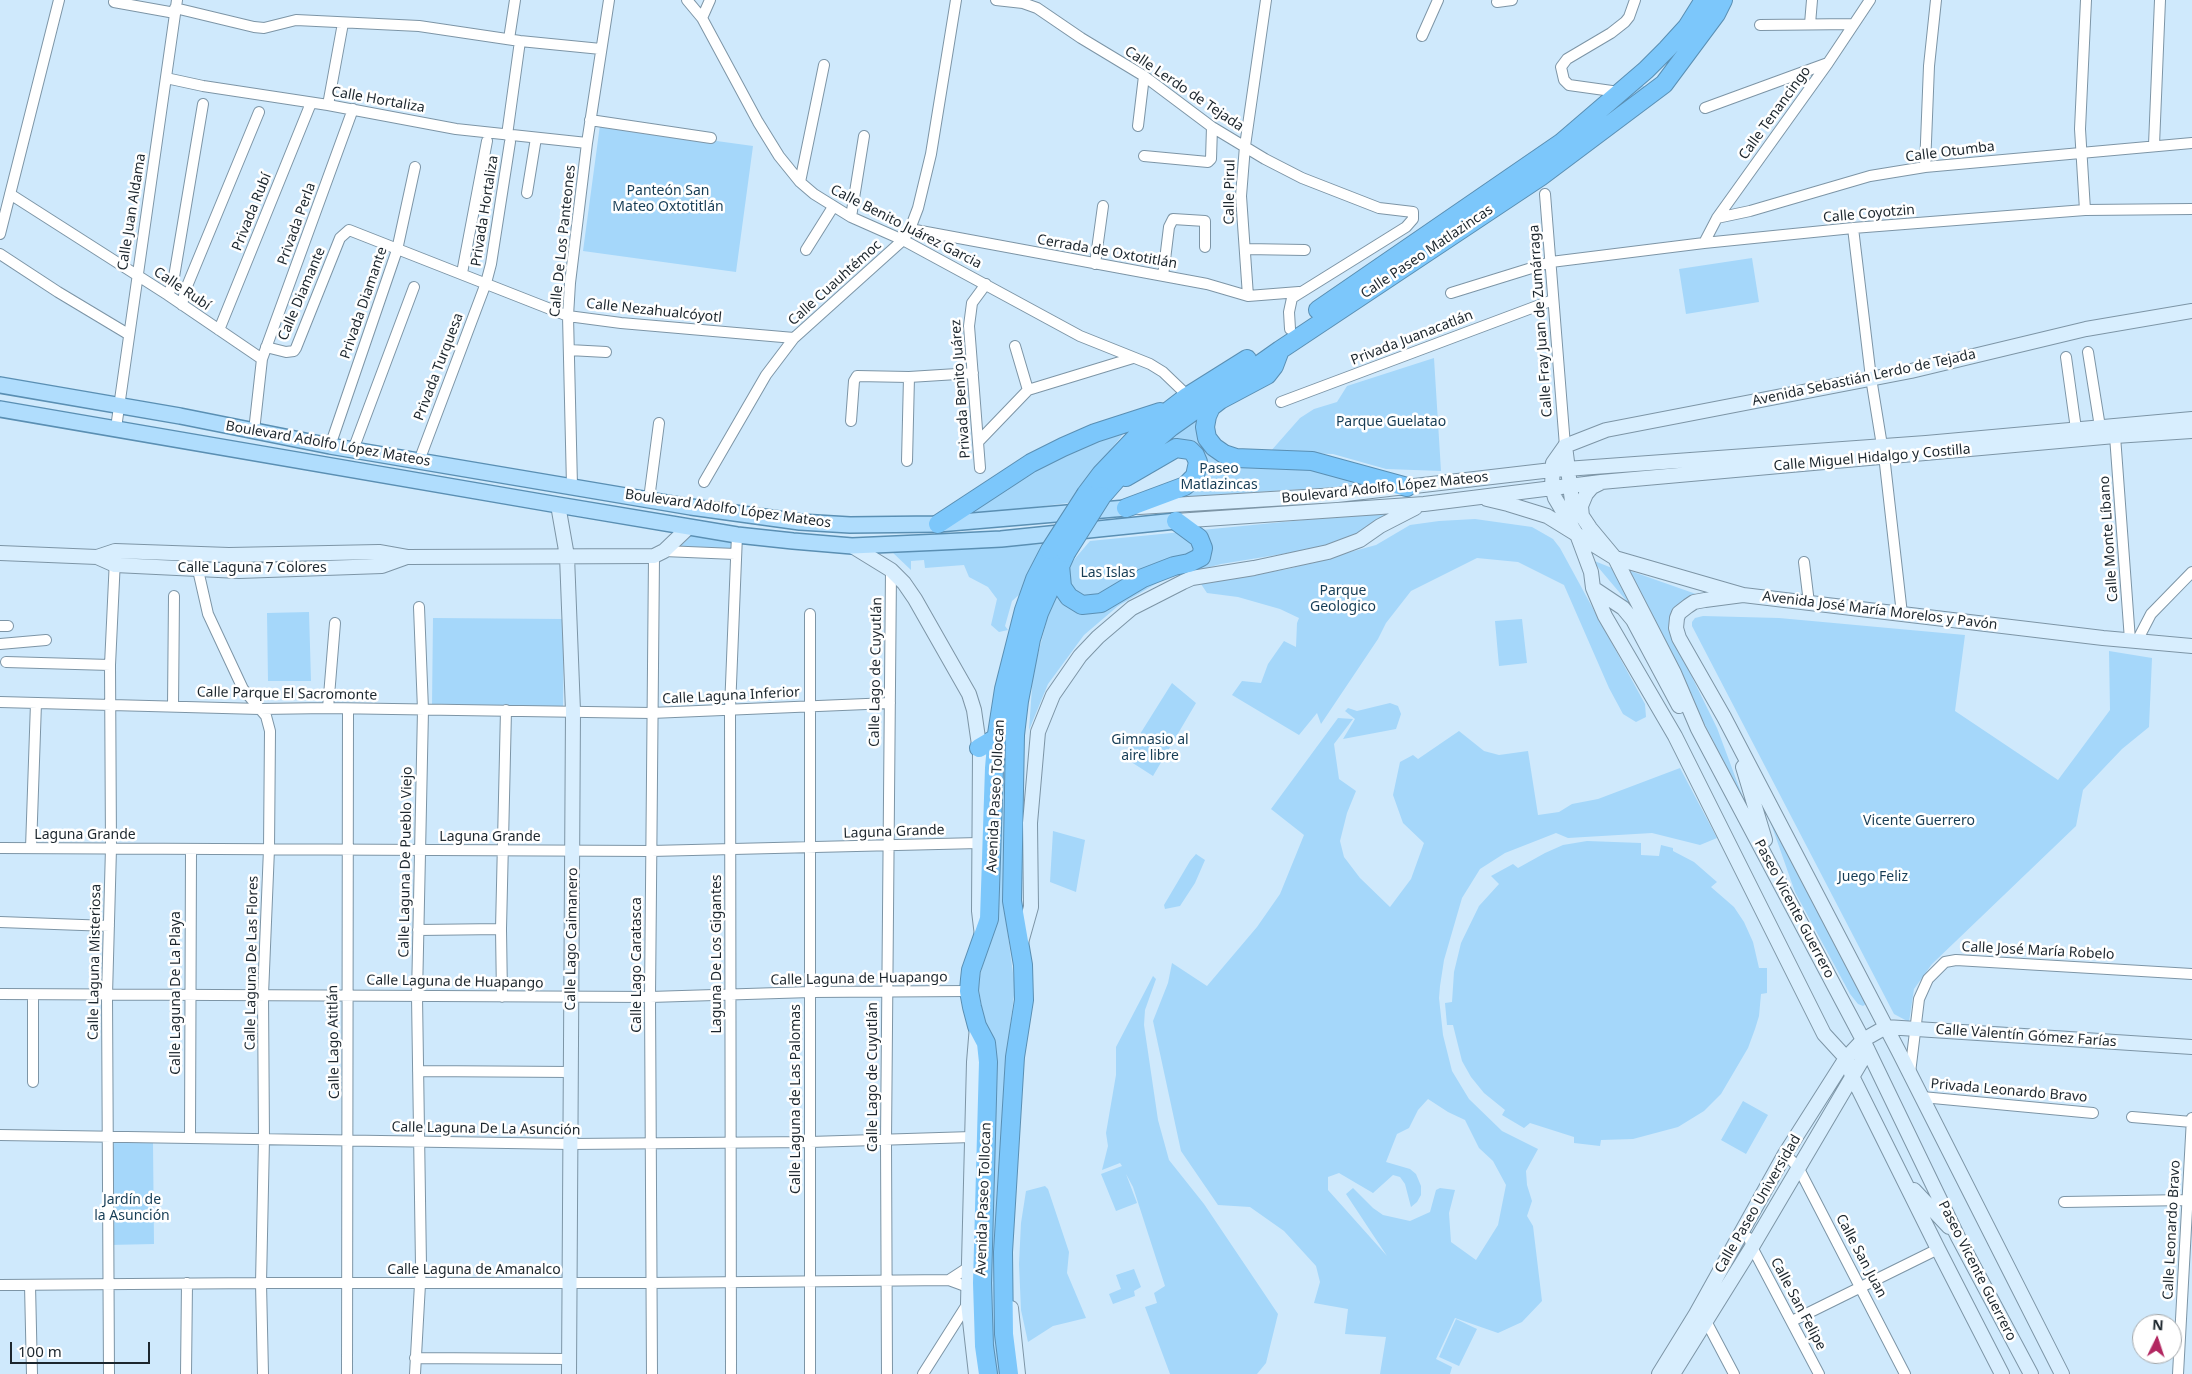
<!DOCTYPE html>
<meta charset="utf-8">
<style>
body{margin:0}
#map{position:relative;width:2192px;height:1374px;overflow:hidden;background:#cfe9fc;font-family:"Noto Sans",sans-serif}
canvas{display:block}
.north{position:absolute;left:2132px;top:1314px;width:50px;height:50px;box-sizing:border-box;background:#fff;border:1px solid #a4a8ab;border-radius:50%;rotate:4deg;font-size:14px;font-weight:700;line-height:20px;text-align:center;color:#1c262d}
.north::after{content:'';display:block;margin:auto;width:18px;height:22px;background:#b22660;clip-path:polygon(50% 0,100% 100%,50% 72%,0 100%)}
.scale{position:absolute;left:10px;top:1342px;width:140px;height:22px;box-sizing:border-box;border:2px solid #1c262d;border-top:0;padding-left:6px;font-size:15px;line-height:18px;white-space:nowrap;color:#1c262d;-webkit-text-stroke:4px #fff;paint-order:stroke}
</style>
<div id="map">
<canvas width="2192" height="1374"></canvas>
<div class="north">N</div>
<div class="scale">100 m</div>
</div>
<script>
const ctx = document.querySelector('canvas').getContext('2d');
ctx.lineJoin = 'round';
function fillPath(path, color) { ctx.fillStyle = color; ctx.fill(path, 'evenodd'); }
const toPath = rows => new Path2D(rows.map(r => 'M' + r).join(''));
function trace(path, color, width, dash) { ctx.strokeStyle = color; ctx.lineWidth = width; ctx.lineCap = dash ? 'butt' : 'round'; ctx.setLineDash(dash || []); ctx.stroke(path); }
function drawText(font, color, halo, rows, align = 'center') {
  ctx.font = font + ' "Noto Sans",sans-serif'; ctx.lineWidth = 5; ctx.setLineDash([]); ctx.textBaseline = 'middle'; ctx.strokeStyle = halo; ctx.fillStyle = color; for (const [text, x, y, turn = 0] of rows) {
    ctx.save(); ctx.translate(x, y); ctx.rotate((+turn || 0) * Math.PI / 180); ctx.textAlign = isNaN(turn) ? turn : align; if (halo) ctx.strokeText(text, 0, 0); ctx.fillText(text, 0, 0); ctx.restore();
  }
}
const green = toPath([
 [1640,86,1644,86,1648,94,1486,207,1240,371,1132,452,1105,483,1070,536,1040,599,1021,657,1012,721,1005,913,1015,988,1006,1057,999,1219,998,1293,1002,1374,991,1374,988,1290,990,1052,978,985,994,916,1000,738,1006,690,1025,621,1052,556,1083,506,1109,471,1133,446,1251,359,1523,175],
 [600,125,753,146,736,272,583,251],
 [1752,258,1759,302,1686,314,1679,269],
 [1434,358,1441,471,1386,469,1333,454,1270,452,1300,418,1314,409,1337,402,1347,386],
 [1203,413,1205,445,1317,468,1378,484,1168,498,1187,491,1194,447,1138,464],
 [1128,428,1068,503,969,515,1008,484,1060,455],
 [1395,511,1348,540,1313,549,1221,564,1164,579,1118,606,1084,635,1048,684,1029,730,1033,673,1049,612,1072,562,1090,541],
 [1475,519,1532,527,1553,539,1560,548,1645,704,1646,717,1636,722,1623,714,1609,688,1564,585,1518,562,1477,558,1411,591,1386,623,1378,639,1321,724,1317,713,1299,735,1232,695,1242,681,1261,683,1268,664,1284,641,1296,647,1297,623,1299,618,1280,609,1238,597,1207,593,1201,584,1288,569,1376,545,1410,525,1439,521],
 [692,534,733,541,731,550,677,548],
 [1046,544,1020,594,1012,601,1005,626,1008,630,999,632,991,625,997,599,988,587,969,577,964,565,925,568,924,560,911,561,911,570,891,551],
 [1592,560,1612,568,1648,637,1625,599],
 [1625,569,1696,594,1684,600,1674,610,1670,632,1717,728,1745,803],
 [309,612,311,681,268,681,267,613],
 [1703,616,1779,618,1965,635,1955,711,2058,780,2110,710,2109,651,2152,658,2149,727,2122,749,2083,790,2076,826,1932,964,1914,989,1909,1022,1894,1014,1692,626,1692,622,1695,618],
 [433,618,564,619,563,708,432,706],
 [1522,619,1527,663,1499,666,1495,621],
 [1172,683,1196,703,1153,776,1125,758],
 [1390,703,1398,706,1401,714,1396,729,1343,739,1355,719,1345,711,1348,708,1357,711],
 [1338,718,1353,719,1334,744,1339,779,1356,791,1347,813,1340,841,1344,857,1360,878,1390,907,1411,879,1424,843,1403,823,1393,795,1400,762,1413,755,1418,759,1459,731,1484,751,1499,755,1528,751,1538,815,1559,812,1572,804,1598,799,1680,768,1717,838,1700,845,1652,833,1568,838,1556,833,1505,853,1480,869,1462,898,1444,960,1440,986,1439,998,1443,1035,1452,1071,1469,1099,1502,1131,1538,1149,1526,1171,1527,1185,1532,1201,1527,1216,1533,1226,1542,1301,1522,1322,1498,1333,1455,1318,1436,1359,1452,1367,1450,1374,1380,1374,1386,1337,1345,1334,1348,1309,1314,1303,1320,1282,1316,1266,1284,1231,1250,1207,1218,1205,1181,1151,1153,1021,1168,983,1172,963,1207,986,1257,927,1280,894,1304,835,1271,809],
 [1428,1099,1448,1112,1465,1120,1479,1148,1493,1161,1506,1185,1498,1225,1476,1260,1451,1242,1449,1213,1455,1190,1440,1188,1436,1190,1430,1212,1410,1221,1383,1215,1373,1208,1353,1188,1346,1194,1387,1256,1328,1190,1328,1177,1339,1173,1373,1193,1393,1175,1400,1177,1405,1184,1411,1207,1417,1202,1421,1195,1421,1186,1416,1174,1410,1169,1386,1162,1397,1134,1409,1128,1418,1110],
 [1762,798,1867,1003,1863,1006,1858,1004,1850,994,1795,892],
 [1053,831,1085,840,1076,892,1050,882],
 [1587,841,1641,843,1641,855,1659,856,1661,845,1673,848,1673,851,1694,862,1717,882,1711,887,1734,907,1744,922,1753,942,1759,968,1767,968,1767,993,1761,994,1759,1016,1755,1029,1748,1048,1721,1094,1704,1111,1678,1127,1633,1139,1601,1140,1600,1146,1574,1143,1574,1137,1530,1123,1524,1128,1502,1115,1505,1110,1484,1093,1471,1077,1462,1061,1453,1025,1447,1025,1445,1003,1452,1002,1454,972,1461,943,1479,906,1499,884,1491,876,1513,864,1518,868,1545,853,1563,845],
 [1196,854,1205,860,1195,883,1180,906,1165,909,1164,905,1190,861],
 [1153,976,1156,979,1145,1010,1144,1025,1158,1120,1169,1160,1204,1204,1278,1314,1266,1363,1257,1374,1170,1374,1145,1307,1157,1303,1154,1293,1165,1286,1133,1187,1126,1174,1137,1203,1116,1211,1101,1174,1122,1166,1120,1163,1102,1170,1108,1146,1106,1133,1116,1075,1116,1047],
 [1743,1101,1768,1115,1746,1154,1721,1140],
 [114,1142,153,1143,154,1244,109,1245,109,1171],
 [1045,1186,1048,1189,1069,1252,1067,1273,1086,1318,1053,1326,1028,1342,1021,1310,1019,1264,1021,1223,1026,1191],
 [1134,1269,1141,1287,1134,1291,1135,1296,1113,1304,1109,1294,1121,1289,1116,1275],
 [1456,1319,1477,1329,1459,1366,1439,1357]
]);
const street = toPath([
 [687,0,702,18,758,122,779,156,800,182,814,194,851,217,903,240,1080,336,1150,364,1163,372,1188,396],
 [996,0,1023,3,1037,8,1081,38,1144,76,1212,127,1265,159,1302,178,1379,208,1413,212,1413,219,1406,227,1292,298,1289,312,1290,329],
 [114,2,175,13],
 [1497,2,1512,0],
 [175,8,254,27,264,28,296,20,419,26,520,41,601,49],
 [702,18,710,0],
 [1810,24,1812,0],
 [1760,25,1854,24],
 [1422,36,1438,0],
 [509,39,515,0],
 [166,78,203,86,328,105,456,129,587,143],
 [1619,92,1569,85,1564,80,1561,67,1567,59,1611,33,1625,22,1629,17,1635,0],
 [328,105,343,23],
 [1705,108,1828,63],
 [590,120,711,138],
 [1138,126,1144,76],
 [507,135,520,41],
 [2154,145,2160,0],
 [1144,156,1208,162,1211,159,1212,127],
 [1925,167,1929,66,1936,0],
 [800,182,824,65],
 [527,193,536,138],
 [10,194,168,295,262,359],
 [1545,194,1565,446],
 [2085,210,2080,129,2086,0],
 [851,217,864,136],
 [1717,218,1750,211,1870,176,1925,167,2192,143],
 [1853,228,1871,378,1885,464,1902,614],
 [910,229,1207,284,1248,296,1299,292],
 [0,234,59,0],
 [1704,243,1717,218,1828,63,1870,0],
 [1246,249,1305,250],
 [806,250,833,207],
 [0,254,58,292,128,334],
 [1095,264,1103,206],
 [462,273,487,141],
 [1163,276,1169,227,1173,219,1205,221,1205,247],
 [1451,293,1551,262,1704,243,1853,228,2085,210,2192,209],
 [168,295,173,283,203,104],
 [1248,296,1241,196,1245,146,1266,0],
 [182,305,185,291,259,112],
 [219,330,311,103],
 [1015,346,1028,390],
 [266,347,286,352,294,351,296,348,340,238,349,230,568,316,621,323,794,338],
 [569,350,606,352],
 [2088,352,2100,427],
 [2066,357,2076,429],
 [1281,402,1553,300],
 [851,421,854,381,857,376,909,377,973,373],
 [116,428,177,0],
 [254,431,262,359,353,109],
 [2115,436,2130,640],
 [978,442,1028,390,1133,358],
 [330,446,397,250,415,167],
 [353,450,414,287],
 [419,461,486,283,491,264,510,142],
 [907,461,909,377],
 [980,468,969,326,972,303,986,284],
 [704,482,766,375,794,338,903,240,910,229,918,208,931,154,956,0],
 [572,486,568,316,570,283,587,143,609,0],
 [649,499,659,423],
 [664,551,735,554],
 [1804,562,1809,603],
 [198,570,208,614,243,689,266,716,270,731,269,849,263,995,264,1139,261,1283,263,1374],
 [0,626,8,626],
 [2137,641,2151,614,2192,572],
 [0,644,46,640],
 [6,662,110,665],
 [0,702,260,709,328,708,651,713,890,703],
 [173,706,174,596],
 [328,708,335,623],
 [0,848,651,851,979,843],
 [31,848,36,703],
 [0,922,109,926],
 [418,930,501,929],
 [0,994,650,997,811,992,969,991],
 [502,997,501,929,506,710],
 [418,1071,571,1072],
 [1910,1073,1919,999,1928,979,1945,962,1956,960,2192,974],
 [33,1082,33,995],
 [1922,1097,2093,1113],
 [2132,1117,2192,1122],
 [0,1135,571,1144,810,1142,972,1137],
 [190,1137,191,850],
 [1785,1154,1798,1167,1905,1374],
 [2064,1202,2187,1200],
 [1740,1233,1749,1238,1752,1247,1819,1374],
 [949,1280,969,1267],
 [0,1285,261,1283,650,1283,949,1280,968,1287],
 [30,1285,32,1374],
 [1706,1321,1734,1374],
 [1792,1321,1938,1249],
 [415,1358,569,1359],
 [109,1374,107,995,111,848,110,665,115,559],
 [186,1374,187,1283],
 [347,1374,348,709],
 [415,1374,421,1266,417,996,423,710,419,607],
 [652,1374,650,997,654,556],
 [731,1374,730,709,737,535],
 [810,1374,810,614],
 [887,1374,886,1141,891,570],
 [923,1374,968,1303],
 [2178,1374,2192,1118]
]);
const secondary = toPath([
 [1565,446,1572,501,1590,528,1615,558,1622,572,1674,673,1698,729,1863,1040,1958,1237,2031,1374],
 [1487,499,1508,504,1547,516,1615,558,1743,595,2103,638,2192,646],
 [558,505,567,556,573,711,569,1374],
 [1139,507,1337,495,1552,470,1926,443,2192,419],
 [1582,517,1581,506,1586,494,1592,487,1600,483],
 [1176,521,1424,504,1601,482,2115,436,2192,431],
 [852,546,891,570,904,583,915,599,969,694,974,710,980,752,979,911,982,936],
 [0,553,97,557,115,551,229,555,379,552,407,557,654,556,664,551,689,527],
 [97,557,115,565,239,571,382,566,407,557],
 [1593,588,1623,608,1633,620,1679,706],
 [1743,595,1705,600,1694,602,1688,606,1679,613,1677,618,1676,628,1679,638,1724,717,1899,1052,2062,1374],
 [1743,767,1765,840],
 [1020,946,1031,907,1030,823,1038,732,1053,695,1080,656,1098,637,1132,608,1183,582,1192,578,1254,568,1328,552,1360,540,1380,526,1415,508],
 [1914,1190,1949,1227],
 [1011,1308,1018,1374],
 [976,1374,968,1303,974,1062,977,1026],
 [1659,1374,1696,1314,1785,1154,1846,1058,1863,1040,1886,1027,2192,1047],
 [1673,1374,1752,1247,1868,1050],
 [2002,1374,1938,1249,1852,1076,1846,1058,1824,1034,1675,736,1605,616,1593,588,1591,572,1578,537,1555,498,1552,487,1553,463,1565,446,1606,430,1911,371,2086,329,2192,311]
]);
const primary = toPath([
 [0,385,180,416,330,446,691,507,800,522,850,525,938,524,1126,508],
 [0,409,558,505,737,535,793,541,852,546,941,542,1001,539,1176,521]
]);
const highway = toPath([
 [1318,310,1561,143,1646,70,1667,49,1687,27,1704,0],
 [1280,350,1274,366,1267,375,1220,400,1211,407,1207,416,1205,427,1207,438,1214,447,1224,454,1236,458,1312,461,1407,487],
 [1086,494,1101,474,1140,433,1188,396,1247,359],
 [1102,496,1137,456,1171,427,1280,350,1540,177,1664,84,1716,14,1723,0],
 [1126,508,1185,486,1195,476,1198,462,1195,455,1190,450,1176,448,1126,477],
 [938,524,1031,463,1063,447,1095,433,1160,412],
 [1060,565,1062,587,1069,597,1082,605,1101,603,1143,578,1174,566,1189,563,1201,557,1203,548,1199,538,1176,521],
 [979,748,996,738],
 [988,1374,984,1346,982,1283,988,1062,986,1043,977,1026,972,1007,969,991,970,979,971,970,989,919,994,768,997,734,1004,689,1024,610,1035,579,1050,550],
 [1009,1374,1004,1334,1003,1252,1015,1057,1024,1000,1023,965,1012,901,1015,735,1019,701,1031,639,1039,613,1066,553]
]);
const highwayBridge = toPath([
 [1050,550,1086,494],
 [1066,553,1102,496]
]);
const streetNames = [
 ["Calle Lerdo de Tejada",1184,89,34],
 ["Calle Hortaliza",378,100,10],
 ["Calle Tenancingo",1775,113,-54],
 ["Calle Otumba",1950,152,-7],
 ["Calle Pirul",1230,192,-89],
 ["Privada Hortaliza",485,211,-81],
 ["Calle Juan Aldama",132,212,-81],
 ["Privada Rubí",252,212,-68],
 ["Calle Coyotzin",1869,214,-5],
 ["Privada Perla",297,224,-70],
 ["Calle Benito Juárez Garcia",906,227,27],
 ["Calle De Los Panteones",563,241,-84],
 ["Cerrada de Oxtotitlán",1107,252,10],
 ["Calle Paseo Matlazincas",1427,252,-34],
 ["Calle Cuauhtémoc",835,283,-42],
 ["Calle Rubí",182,289,34],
 ["Calle Diamante",302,294,-67],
 ["Privada Diamante",364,303,-71],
 ["Calle Nezahualcóyotl",654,311,6],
 ["Calle Fray Juan de Zumárraga",1541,321,-94],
 ["Privada Juanacatlán",1412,338,-21],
 ["Privada Turquesa",439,367,-69],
 ["Avenida Sebastián Lerdo de Tejada",1864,378,-12],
 ["Privada Benito Juárez",961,389,-94],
 ["Boulevard Adolfo López Mateos",328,444,10],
 ["Calle Miguel Hidalgo y Costilla",1872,458,-5],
 ["Boulevard Adolfo López Mateos",1385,488,-6],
 ["Boulevard Adolfo López Mateos",728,509,8],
 ["Calle Monte Líbano",2109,539,-94],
 ["Calle Laguna 7 Colores",252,568],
 ["Avenida José María Morelos y Pavón",1880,611,7],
 ["Calle Lago de Cuyutlán",876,672,-89],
 ["Calle Parque El Sacromonte",287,694,1],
 ["Calle Laguna Inferior",731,696,-3],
 ["Avenida Paseo Tollocan",996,796,-87],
 ["Laguna Grande",894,832,-2],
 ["Laguna Grande",85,835],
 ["Laguna Grande",490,837],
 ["Calle Laguna De Pueblo Viejo",406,862,-89],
 ["Paseo Vicente Guerrero",1794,909,62],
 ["Calle Lago Caimanero",572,939,-89],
 ["Calle José María Robelo",2038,951,3],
 ["Laguna De Los Gigantes",717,954,-90],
 ["Calle Laguna Misteriosa",95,962,-89],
 ["Calle Laguna De Las Flores",252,963,-89],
 ["Calle Lago Caratasca",637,965,-90],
 ["Calle Laguna de Huapango",859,979,-1],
 ["Calle Laguna de Huapango",455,982,1],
 ["Calle Laguna De La Playa",176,993,-90],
 ["Calle Valentín Gómez Farías",2026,1036,4],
 ["Calle Lago Atitlán",334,1042,-91],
 ["Calle Lago de Cuyutlán",873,1077,-90],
 ["Privada Leonardo Bravo",2009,1091,5],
 ["Calle Laguna de Las Palomas",796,1099,-90],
 ["Calle Laguna De La Asunción",486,1129,1],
 ["Avenida Paseo Tollocan",984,1199,-88],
 ["Calle Paseo Universidad",1758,1204,-60],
 ["Calle Leonardo Bravo",2172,1230,-87],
 ["Calle San Juan",1861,1256,62],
 ["Calle Laguna de Amanalco",474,1270],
 ["Paseo Vicente Guerrero",1977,1271,63],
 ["Calle San Felipe",1798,1304,62]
];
const parkNames = [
 ["Panteón San",668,191],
 ["Mateo Oxtotitlán",668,207],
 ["Parque Guelatao",1391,422],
 ["Paseo",1219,469],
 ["Matlazincas",1219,485],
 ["Las Islas",1108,573],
 ["Parque",1343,591],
 ["Geologico",1343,607],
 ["Gimnasio al",1150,740],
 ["aire libre",1150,756],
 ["Vicente Guerrero",1919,821],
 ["Juego Feliz",1873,877],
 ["Jardín de",132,1200],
 ["la Asunción",132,1216]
];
fillPath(green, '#a5d7fa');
trace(street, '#7d95a6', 12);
trace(secondary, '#7d95a6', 16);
trace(primary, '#5a8fb3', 18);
trace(highway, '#5a8fb3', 20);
trace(street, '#fff', 10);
trace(secondary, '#d8eefe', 14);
trace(primary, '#b0ddfd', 15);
trace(highway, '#7cc7fb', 18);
trace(highwayBridge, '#5a8fb3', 20, []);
trace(highwayBridge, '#7cc7fb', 18);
drawText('14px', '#1c262d', '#fff', streetNames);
drawText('14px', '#163d56', '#fff', parkNames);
</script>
